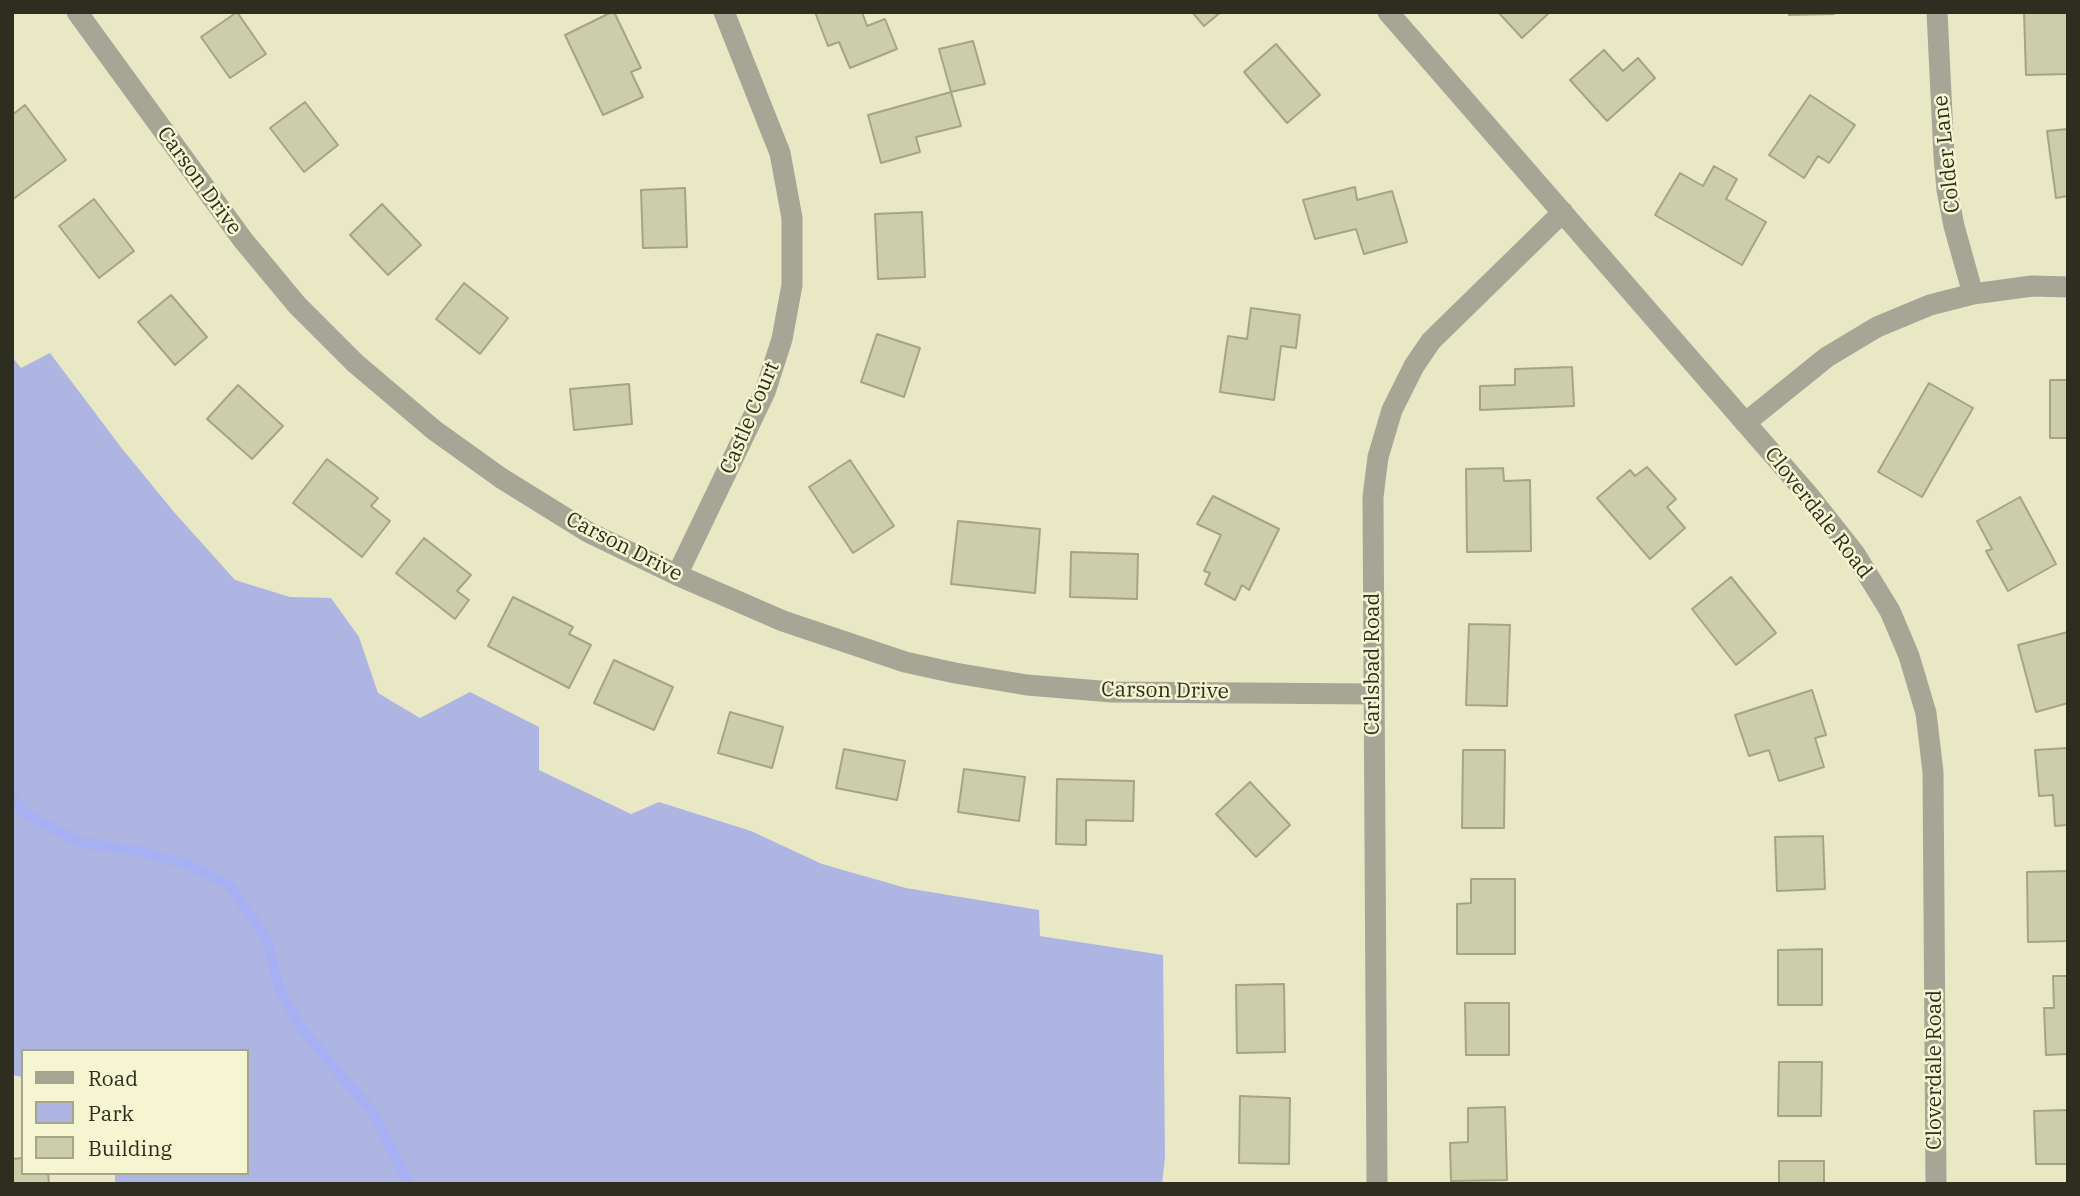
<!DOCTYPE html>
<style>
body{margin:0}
#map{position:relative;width:2080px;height:1196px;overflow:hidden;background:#e8e8c4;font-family:"IBM Plex Serif",serif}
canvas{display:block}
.frame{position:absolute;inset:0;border:14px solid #2e2e20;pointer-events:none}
.legend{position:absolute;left:21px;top:1049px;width:228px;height:126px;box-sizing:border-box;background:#f5f5d1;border:2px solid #a5a58a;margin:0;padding:9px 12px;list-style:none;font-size:21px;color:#2e2e20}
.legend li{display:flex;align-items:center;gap:14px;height:35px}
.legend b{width:35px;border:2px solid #a5a58a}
</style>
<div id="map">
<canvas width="2080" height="1196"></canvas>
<div class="frame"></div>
<ul class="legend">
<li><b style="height:9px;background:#a6a697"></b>Road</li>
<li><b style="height:19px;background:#aeb5e2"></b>Park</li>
<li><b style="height:19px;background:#cccda9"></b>Building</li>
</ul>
</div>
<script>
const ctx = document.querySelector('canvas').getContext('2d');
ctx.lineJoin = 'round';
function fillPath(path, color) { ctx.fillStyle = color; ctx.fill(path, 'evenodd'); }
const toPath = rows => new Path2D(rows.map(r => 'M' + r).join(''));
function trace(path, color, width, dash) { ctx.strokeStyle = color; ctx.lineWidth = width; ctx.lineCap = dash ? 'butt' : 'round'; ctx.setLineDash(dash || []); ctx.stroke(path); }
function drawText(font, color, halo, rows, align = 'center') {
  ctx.font = font + ' "IBM Plex Serif",serif'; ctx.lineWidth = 5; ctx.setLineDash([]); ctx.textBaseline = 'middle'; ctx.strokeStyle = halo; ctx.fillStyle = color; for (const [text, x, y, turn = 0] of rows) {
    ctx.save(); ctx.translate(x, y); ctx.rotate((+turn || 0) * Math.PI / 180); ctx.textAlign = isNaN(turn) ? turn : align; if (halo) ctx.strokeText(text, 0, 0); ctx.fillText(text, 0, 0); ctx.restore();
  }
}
const green = toPath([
 [50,353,120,446,174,512,235,580,290,597,331,598,359,637,378,693,420,718,470,692,539,727,539,770,631,814,659,802,751,831,822,864,906,888,1039,910,1040,936,1163,955,1165,1157,1162,1184,115,1184,115,1173,247,1173,247,1051,23,1051,23,1077,12,1075,12,357,21,368]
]);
const stream = toPath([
 [12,797,24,813,80,842,141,852,186,864,229,885,267,939,279,989,301,1028,373,1113,409,1184]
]);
const building = toPath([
 [237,12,266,54,230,78,201,37,237,12],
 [612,12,614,12,641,68,631,72,643,97,603,115,565,35,612,12],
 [815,12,862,12,867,26,885,19,897,49,850,68,839,42,828,46,815,12],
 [1192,12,1221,12,1204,26,1192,12],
 [1498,12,1550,12,1522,38,1498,12],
 [1789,12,1834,12,1834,14,1789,15,1789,12],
 [2024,12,2068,12,2068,74,2026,75,2024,12],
 [973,41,985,84,951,92,939,49,973,41],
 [1276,44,1320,95,1287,123,1244,72,1276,44],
 [1604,50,1623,71,1638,58,1655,78,1607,121,1570,80,1604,50],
 [951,92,961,126,916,137,920,152,881,163,868,115,951,92],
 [1810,95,1855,125,1829,163,1818,156,1804,178,1769,155,1810,95],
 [305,102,338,145,304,172,270,128,305,102],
 [25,105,66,160,12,200,12,115,25,105],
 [2068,129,2068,196,2056,198,2047,131,2068,129],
 [1714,166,1737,179,1726,199,1766,222,1742,265,1655,215,1680,173,1703,186,1714,166],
 [1355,187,1357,200,1392,191,1407,242,1364,254,1356,229,1315,239,1303,200,1355,187],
 [685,188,687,247,643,248,641,190,685,188],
 [94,199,134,251,99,278,59,226,94,199],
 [382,204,421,245,388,275,350,235,382,204],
 [922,212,925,277,878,279,875,214,922,212],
 [464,283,508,318,480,354,436,319,464,283],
 [171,295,207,337,175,365,138,322,171,295],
 [1251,308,1300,315,1296,348,1281,346,1274,400,1220,392,1228,336,1247,339,1251,308],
 [877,334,920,348,904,397,861,382,877,334],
 [1572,367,1574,406,1480,410,1480,386,1515,385,1515,369,1572,367],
 [2050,380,2068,380,2068,438,2050,438,2050,380],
 [1929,383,1973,408,1922,497,1878,472,1929,383],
 [629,384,632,424,574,430,570,389,629,384],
 [238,385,283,426,252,459,207,419,238,385],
 [327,459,378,498,371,506,390,521,362,557,293,503,327,459],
 [850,460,894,526,853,553,809,487,850,460],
 [1647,467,1676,499,1667,507,1685,528,1650,559,1597,498,1630,470,1635,476,1647,467],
 [1503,468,1504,481,1530,480,1531,551,1467,552,1466,469,1503,468],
 [1213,496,1279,529,1249,590,1242,585,1235,600,1205,584,1210,573,1204,571,1221,535,1197,524,1213,496],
 [2020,497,2056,564,2008,591,1986,551,1992,549,1977,521,2020,497],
 [958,521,1040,529,1035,593,951,584,958,521],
 [424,538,471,575,457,591,469,600,455,619,396,573,424,538],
 [1071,552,1138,554,1137,599,1070,597,1071,552],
 [1731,577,1776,633,1736,665,1692,609,1731,577],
 [513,597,573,627,569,634,591,645,569,688,488,646,513,597],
 [1469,624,1510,625,1507,706,1466,705,1469,624],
 [2068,632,2068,703,2036,712,2018,645,2068,632],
 [614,660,673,687,654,730,594,703,614,660],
 [1812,690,1826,735,1815,738,1824,767,1779,781,1769,750,1749,756,1735,715,1812,690],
 [730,712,783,727,772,768,718,753,730,712],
 [2068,748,2068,825,2055,826,2053,795,2039,796,2035,750,2068,748],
 [844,749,905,761,897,800,836,788,844,749],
 [1463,750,1505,750,1504,828,1462,828,1463,750],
 [964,769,1025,777,1019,821,958,812,964,769],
 [1057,779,1134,781,1133,821,1086,820,1086,845,1056,844,1057,779],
 [1250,782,1290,825,1256,857,1216,814,1250,782],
 [1823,836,1825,889,1777,891,1775,837,1823,836],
 [2068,871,2068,941,2028,942,2027,872,2068,871],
 [1471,879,1515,879,1515,954,1457,954,1457,904,1471,903,1471,879],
 [1822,949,1822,1005,1778,1005,1778,950,1822,949],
 [2053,976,2068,976,2068,1054,2046,1055,2044,1008,2054,1008,2053,976],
 [1284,984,1285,1052,1237,1053,1236,985,1284,984],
 [1465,1003,1509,1003,1509,1055,1466,1055,1465,1003],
 [1779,1062,1822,1062,1821,1116,1778,1116,1779,1062],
 [1240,1096,1290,1098,1289,1164,1239,1163,1240,1096],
 [1505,1107,1507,1180,1451,1181,1450,1143,1468,1142,1468,1108,1505,1107],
 [2068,1110,2068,1164,2036,1164,2034,1111,2068,1110],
 [23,1158,23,1173,48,1173,49,1184,12,1184,12,1159,23,1158],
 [1779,1161,1824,1161,1824,1184,1779,1184,1779,1161]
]);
const minor = toPath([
 [77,12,243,240,297,305,355,363,434,430,501,478,588,532,677,575,783,621,905,662,955,673,1027,685,1112,692,1373,694],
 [1388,12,1810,497,1855,554,1890,611,1909,656,1926,713,1933,772,1936,1184],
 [1937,12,1944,156,1947,190,1954,226,1973,294],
 [1745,423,1827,357,1877,327,1930,305,1973,294,2032,286,2068,287],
 [677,575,765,392,782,339,792,285,792,218,780,153,724,12],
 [1377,1184,1373,497,1378,457,1392,410,1414,366,1431,341,1563,212]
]);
const streetNames = [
 ["Colder Lane",1947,154,-96],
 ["Carson Drive",199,181,54],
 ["Castle Court",750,418,-67],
 ["Cloverdale Road",1818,513,52],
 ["Carson Drive",624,547,27],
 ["Carlsbad Road",1373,664,-90],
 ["Carson Drive",1165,691,1],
 ["Cloverdale Road",1935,1070,-90]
];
fillPath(green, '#aeb5e2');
trace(stream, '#a7b0f2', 10);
fillPath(building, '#cccda9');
trace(building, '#a5a582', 2);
trace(minor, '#a6a697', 21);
drawText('21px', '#2e2e20', '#f5f5d1', streetNames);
</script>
